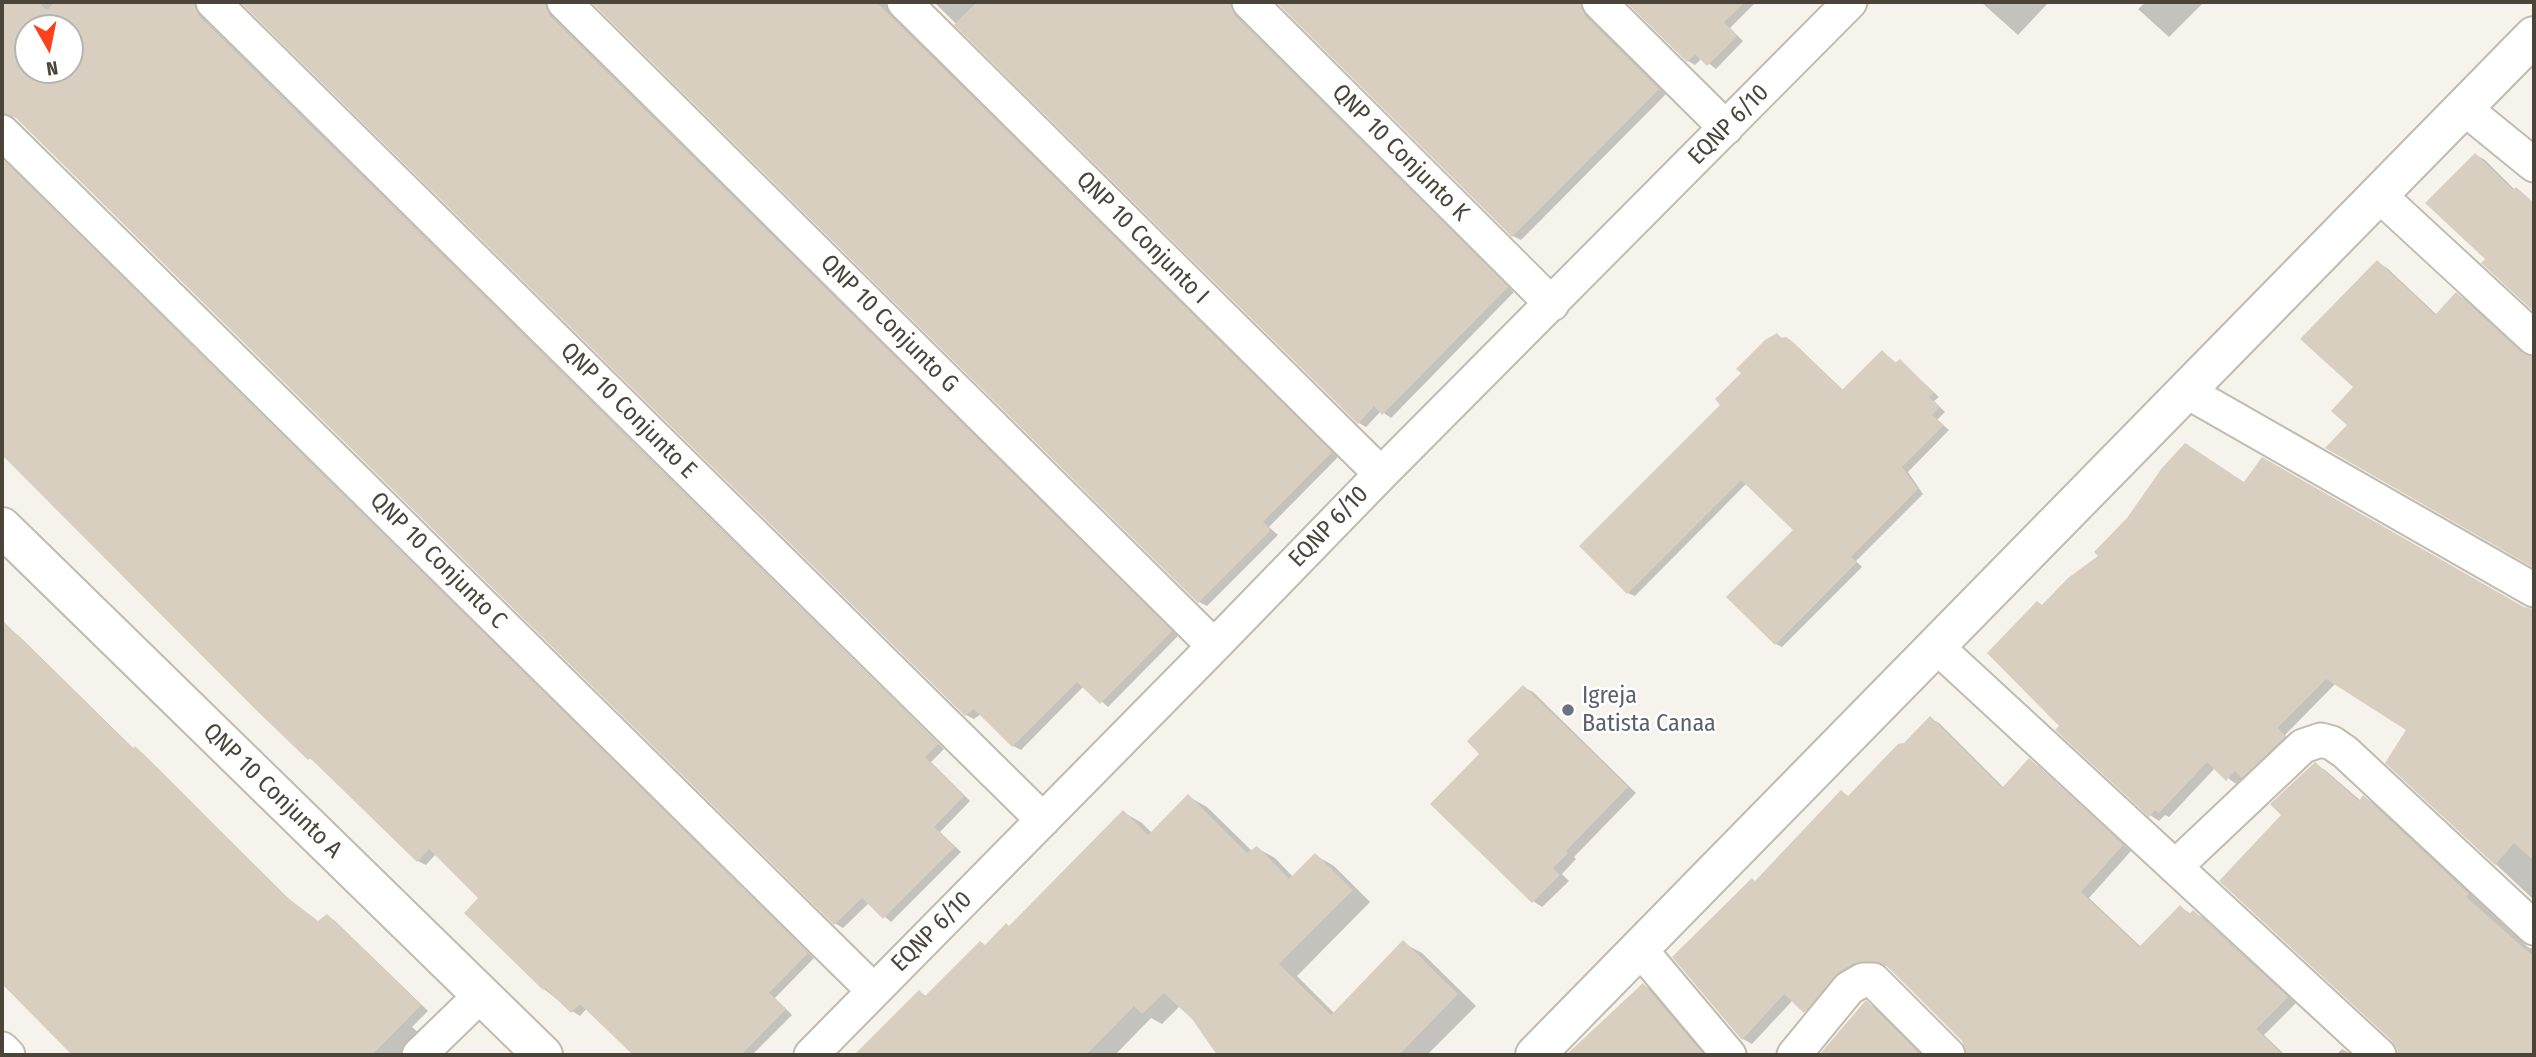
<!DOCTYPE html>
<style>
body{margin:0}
#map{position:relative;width:2536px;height:1057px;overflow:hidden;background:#f6f3ec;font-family:"Fira Sans Condensed",sans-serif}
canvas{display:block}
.frame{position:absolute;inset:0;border:4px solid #4b4439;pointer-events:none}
.north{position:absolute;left:14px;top:14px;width:70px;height:70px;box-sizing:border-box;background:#fff;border:2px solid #b7b4b0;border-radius:50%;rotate:171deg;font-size:19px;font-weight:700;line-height:28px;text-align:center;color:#4b4439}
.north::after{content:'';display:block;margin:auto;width:24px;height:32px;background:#fc3f1d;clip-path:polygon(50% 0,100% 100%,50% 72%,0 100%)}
</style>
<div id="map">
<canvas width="2536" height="1057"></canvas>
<div class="frame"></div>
<div class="north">N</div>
</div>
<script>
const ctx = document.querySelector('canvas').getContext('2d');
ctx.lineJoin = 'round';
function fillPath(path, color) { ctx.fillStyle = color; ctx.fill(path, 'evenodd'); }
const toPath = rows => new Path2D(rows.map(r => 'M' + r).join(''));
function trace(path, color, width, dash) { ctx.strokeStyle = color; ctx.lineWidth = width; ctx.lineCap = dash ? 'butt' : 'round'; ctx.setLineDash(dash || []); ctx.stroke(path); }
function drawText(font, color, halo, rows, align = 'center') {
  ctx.font = font + ' "Fira Sans Condensed",sans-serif'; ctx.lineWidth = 5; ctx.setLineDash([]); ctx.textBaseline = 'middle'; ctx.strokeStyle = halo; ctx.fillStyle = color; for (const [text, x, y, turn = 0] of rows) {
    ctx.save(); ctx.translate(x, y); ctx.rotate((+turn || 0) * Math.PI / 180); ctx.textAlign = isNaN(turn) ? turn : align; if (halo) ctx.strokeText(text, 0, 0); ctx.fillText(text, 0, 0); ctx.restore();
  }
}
const shadow = toPath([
 [2,2,202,2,201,12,207,22,944,749,931,762,970,801,940,832,961,852,891,922,869,903,843,928,836,924,17,117,6,117,2,119],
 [28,28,70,28,70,70,28,70],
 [243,2,553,2,552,12,558,22,1178,636,1108,707,1084,686,1021,750,1013,746,981,714,974,719,966,715],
 [594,2,893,2,892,12,898,22,1338,457,1269,527,1278,535,1207,606,1199,602],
 [934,2,1238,2,1237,12,1243,22,1514,292,1391,418,1381,411,1366,427,1359,423],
 [1279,2,1588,2,1588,13,1592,21,1666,94,1521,240,1513,236],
 [1628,2,1756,2,1730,28,1743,41,1716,69,1702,58,1695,65,1688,61],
 [1981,2,2049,2,2018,35],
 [2146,2,2204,2,2169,37,2138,9],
 [2476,155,2485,160,2515,190,2534,203,2534,310,2484,263,2487,259],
 [2,158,814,958,775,998,792,1015,752,1055,635,1055,587,1008,580,1016,572,1011,544,989,480,898,436,854,426,865,418,861,317,763,309,758,2,452],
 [2377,262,2387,268,2437,315,2456,294,2465,299,2529,358,2534,358,2534,566,2328,448,2349,425],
 [1777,335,1799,348,1844,391,1888,356,1897,364,1900,361,1939,397,1934,401,1945,412,1937,420,1949,430,1908,472,1923,494,1856,561,1862,567,1782,647,1776,644,1795,530,1747,483,1635,596,1628,593,1722,405],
 [2245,484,2524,608,2534,611,2534,900,2387,762,2409,730,2336,683,2285,735,2294,742,2252,781,2244,777,2236,784,2215,768,2169,817,2165,815,2159,821,2150,815,2062,725,2043,606],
 [11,631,18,635,135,750,142,753,291,901,319,922,327,916,334,920,428,1011,412,1027,422,1036,407,1055,73,1055,2,982,2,640],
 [1523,687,1533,692,1636,793,1574,857,1576,859,1562,874,1569,881,1542,907,1533,901,1482,754],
 [1930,718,1939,723,2004,788,2029,760,2038,766,2131,851,2089,898,2141,947,2180,907,2191,914,2193,912,2202,917,2296,1003,2264,1035,2285,1055,1968,1055,1968,1050,1963,1040,1887,966,1872,965,1814,1016,1793,1000,1752,1044,1743,1039,1675,958,1756,883,1841,792,1850,797],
 [2315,764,2325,770,2361,801,2363,797,2372,802,2529,948,2534,948,2534,1055,2399,1055,2399,1048,2284,815],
 [1189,797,1207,807,1252,851,1257,848,1275,858,1293,877,1315,855,1334,866,1370,902,1297,976,1335,1014,1403,943,1422,953,1476,1006,1427,1055,1219,1055,1193,1018,1180,1006,1162,1024,1151,1018,1115,1055,857,1055,919,992,926,996,1010,927,1123,812,1142,823,1152,833],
 [1644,985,1653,991,1709,1055,1570,1055],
 [1867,1003,1876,1008,1923,1055,1821,1055],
 [2342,1049,2351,1054,2352,1055,2336,1055]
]);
const building = toPath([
 [2,2,38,2,47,10,55,2,194,2,199,16,938,744,925,757,964,796,934,827,955,847,883,919,862,898,834,925,16,118,2,113],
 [28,28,70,28,70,70,28,70],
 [240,2,545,2,550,16,1172,631,1100,704,1077,682,1012,747,974,709,965,716],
 [591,2,876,2,1332,452,1263,522,1271,530,1198,603],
 [977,2,1230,2,1235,16,1508,287,1382,415,1374,406,1358,424,954,25],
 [1276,2,1580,2,1585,16,1659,89,1512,237],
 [1626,2,1745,2,1724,22,1737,36,1707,66,1695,54,1687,62],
 [2475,153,2513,190,2516,187,2534,203,2534,312,2481,263,2485,259,2425,203],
 [2,159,808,953,769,993,786,1009,741,1055,633,1055,580,1004,571,1013,545,988,543,990,464,913,478,898,429,849,417,862,310,758,308,760,254,708,2,455],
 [2377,260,2435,315,2456,292,2521,352,2534,357,2534,568,2325,448,2347,425,2331,411,2353,387,2300,339],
 [1777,333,1781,338,1786,337,1793,342,1842,390,1882,350,1895,363,1900,359,1934,393,1929,397,1940,407,1932,415,1944,425,1902,467,1918,489,1851,557,1857,562,1775,645,1726,597,1793,530,1741,480,1627,594,1579,546,1720,405,1715,399,1741,373,1736,369,1765,340],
 [2185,443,2244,482,2262,457,2524,607,2534,609,2534,861,2514,843,2495,865,2385,763,2406,730,2326,679,2277,728,2286,736,2242,778,2235,771,2226,781,2207,762,2159,813,2155,810,2149,817,2055,730,2059,726,1987,653,2037,601,2042,605,2068,578,2098,556,2094,552,2127,518,2162,468],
 [2,620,133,749,135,746,165,775,284,895,318,921,327,914,421,1005,372,1055,72,1055,2,984],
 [1523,685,1628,787,1566,851,1568,853,1553,868,1560,875,1532,903,1430,804,1479,754,1467,741],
 [1930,716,2002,788,2029,758,2123,845,2081,892,2139,947,2180,905,2189,914,2193,910,2288,997,2256,1029,2283,1055,1967,1055,1962,1041,1887,966,1873,961,1854,963,1839,972,1804,1013,1784,994,1742,1040,1672,957,1752,878,1755,881,1841,790,1848,796,1898,744,1904,743],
 [2315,762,2359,801,2363,795,2469,894,2466,897,2534,957,2534,1055,2398,1055,2397,1049,2392,1041,2219,881,2281,815,2270,804],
 [1188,794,1247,853,1257,846,1289,879,1315,853,1353,890,1279,964,1331,1015,1403,940,1458,994,1399,1055,1217,1055,1192,1019,1164,993,1142,1014,1134,1006,1086,1055,854,1055,919,990,925,996,980,941,985,945,1006,923,1009,926,1123,810,1148,835],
 [1643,983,1704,1055,1566,1055],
 [1866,1000,1921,1055,1819,1055]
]);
const minor = toPath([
 [213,2,1043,820],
 [564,2,1214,646],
 [904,2,1381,474],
 [1249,2,1552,304],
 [1599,2,1726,128],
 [2464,108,2534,165],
 [2,132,874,991],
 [2379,195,2534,338],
 [2186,391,2534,590],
 [1937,647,2379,1055],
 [2175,867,2303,746,2321,740,2332,743,2345,752,2534,928],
 [1639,948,1729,1055],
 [2,1049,8,1055],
 [419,1055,481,995],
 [811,1055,1214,646,1381,474,1850,2],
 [1794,1055,1849,988,1863,980,1873,980,1948,1055]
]);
const tertiary = toPath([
 [2,527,543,1055],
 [1535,1055,2534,36]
]);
const markers = [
 [1568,710,7,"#6b7280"]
];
const streetNames = [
 ["EQNP 6/10",1729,125,-45],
 ["QNP 10 Conjunto K",1400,153,45],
 ["QNP 10 Conjunto I",1142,238,45],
 ["QNP 10 Conjunto G",889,324,45],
 ["QNP 10 Conjunto E",628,411,45],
 ["EQNP 6/10",1329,527,-46],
 ["QNP 10 Conjunto C",438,561,45],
 ["QNP 10 Conjunto A",272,791,44],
 ["EQNP 6/10",932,932,-45]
];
const worshipNames = [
 ["Igreja",1582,696],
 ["Batista Canaa",1582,724]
];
fillPath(shadow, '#0003');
fillPath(building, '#d8cfc1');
trace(minor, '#c2bbae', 37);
trace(tertiary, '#c2bbae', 42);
trace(minor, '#fff', 33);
trace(tertiary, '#fff', 38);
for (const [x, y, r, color] of markers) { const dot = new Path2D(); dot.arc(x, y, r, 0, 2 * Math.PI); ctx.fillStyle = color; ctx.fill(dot); trace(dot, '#fff', 2.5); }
drawText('24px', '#4b4439', '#fff', streetNames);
drawText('24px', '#5b616d', '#fff', worshipNames, 'left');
</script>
